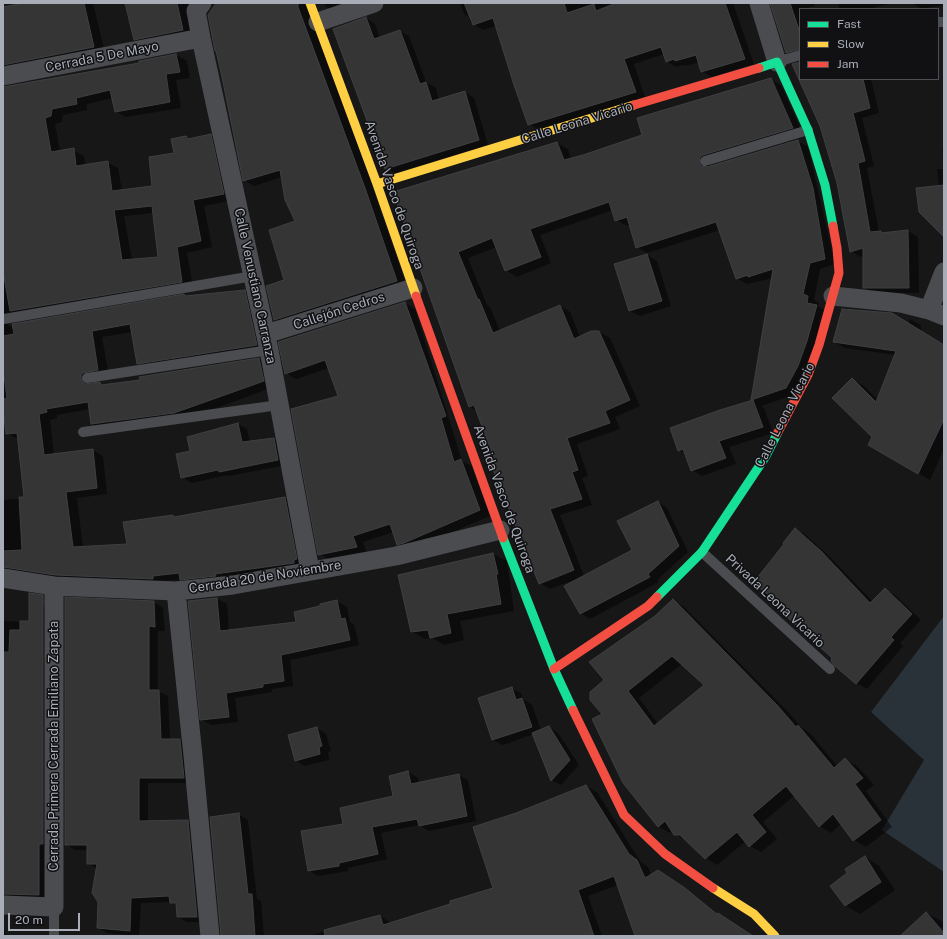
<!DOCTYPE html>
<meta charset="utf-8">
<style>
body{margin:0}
#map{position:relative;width:947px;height:939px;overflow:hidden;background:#171717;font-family:"Public Sans",sans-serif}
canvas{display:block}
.frame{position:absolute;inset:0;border:4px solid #a8adb8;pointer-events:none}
.legend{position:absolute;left:799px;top:8px;width:140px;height:72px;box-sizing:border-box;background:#111113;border:1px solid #4d4f55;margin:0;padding:5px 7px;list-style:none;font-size:12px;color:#a8adb8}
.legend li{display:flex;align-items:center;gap:8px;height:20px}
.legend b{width:20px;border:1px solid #4d4f55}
.scale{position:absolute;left:8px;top:913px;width:72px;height:18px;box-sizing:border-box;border:2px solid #a8adb8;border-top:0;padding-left:5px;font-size:12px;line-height:14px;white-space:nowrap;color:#a8adb8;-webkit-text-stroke:3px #111113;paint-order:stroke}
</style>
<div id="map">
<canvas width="947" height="939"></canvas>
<div class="frame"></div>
<ul class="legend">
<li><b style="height:5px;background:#16e098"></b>Fast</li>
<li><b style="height:5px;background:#ffcf43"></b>Slow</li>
<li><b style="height:5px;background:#f24e42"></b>Jam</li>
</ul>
<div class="scale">20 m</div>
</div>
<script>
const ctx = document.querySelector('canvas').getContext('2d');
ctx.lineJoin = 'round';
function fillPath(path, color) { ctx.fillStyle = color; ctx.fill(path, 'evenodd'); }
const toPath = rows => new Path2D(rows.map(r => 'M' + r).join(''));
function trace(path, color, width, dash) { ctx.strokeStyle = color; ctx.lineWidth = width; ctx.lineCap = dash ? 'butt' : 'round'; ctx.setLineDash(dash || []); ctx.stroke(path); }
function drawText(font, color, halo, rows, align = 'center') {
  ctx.font = font + ' "Public Sans",sans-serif'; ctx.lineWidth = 3; ctx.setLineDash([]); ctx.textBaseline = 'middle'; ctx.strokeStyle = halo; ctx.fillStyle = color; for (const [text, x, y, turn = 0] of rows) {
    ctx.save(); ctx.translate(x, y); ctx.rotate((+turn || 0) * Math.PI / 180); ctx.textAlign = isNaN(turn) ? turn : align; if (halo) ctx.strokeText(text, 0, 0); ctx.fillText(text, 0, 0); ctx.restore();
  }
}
const water = toPath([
 [944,616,944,872,882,830,924,760,871,712]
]);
const shadow = toPath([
 [25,3,93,3,105,53,3,79,4,88,141,63,176,55,187,61,190,78,176,80,181,108,126,117,115,111,113,98,87,104,87,110,63,115,62,122,55,124,60,151,73,150,84,156,85,165,107,162,118,168,122,191,153,187,186,137,190,139,211,135,222,142,234,200,204,206,212,247,187,253,193,288,10,320,8,326,184,296,187,297,244,291,256,297,267,351,149,369,138,363,133,332,102,337,109,376,92,382,92,384,100,384,104,386,141,381,259,359,270,365,274,387,186,419,103,430,92,424,90,409,57,415,57,418,50,420,54,455,92,450,103,456,107,494,77,498,83,548,128,545,173,516,176,518,285,498,296,505,307,565,191,585,182,580,163,581,164,585,3,573,3,500,25,498,19,440,7,433,3,403,3,8],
 [153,213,159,258,132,260,124,216],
 [126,3,202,3,198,35,145,45,135,39],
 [214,3,309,3,407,287,284,325,275,319,286,281,296,222,282,177,254,186,244,180,209,14,214,5],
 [324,3,365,3,336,13,326,7],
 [460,3,733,3,754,64,712,77,702,71,699,62,686,66,682,65,676,67,666,61,664,54,634,64,645,97,539,130,529,124,496,26,483,30,470,22,469,17,464,14],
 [771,3,814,3,815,6,800,9,800,57,796,58,786,52],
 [838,3,894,3,875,7,876,9,840,9],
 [912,3,944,3,944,5,922,9],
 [366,18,375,24,380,38,400,31,409,36,426,82,436,88,439,100,465,92,474,98,488,145,395,173,385,168],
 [800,62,800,79,871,79,879,113,862,118,874,166,867,168,879,232,884,234,908,231,918,237,919,293,874,293,864,288,864,256,861,257,851,251,838,182,821,126,793,65],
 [770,79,781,85,803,134,710,163,709,168,798,141,808,147,835,264,820,269,814,300,819,303,818,306,827,312,797,394,761,406,764,408,773,433,729,447,736,464,702,476,692,470,686,454,679,450,720,411,755,401,752,399,773,278,747,284,737,278,720,230,647,253,637,247,630,225,627,226,616,220,613,210,540,235,551,263,517,277,506,270,497,247,468,258,487,305,490,307,500,331,560,306,570,312,580,337,599,332,610,338,640,406,615,417,620,429,577,444,588,476,582,478,592,505,560,515,584,576,633,550,658,502,667,508,688,552,657,580,659,582,590,619,580,613,577,579,550,589,540,583,477,411,470,407,394,193,557,143,568,149,571,159,643,136],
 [942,148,944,148,944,165],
 [937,169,944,169,944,233,939,186],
 [647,255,657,261,671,306,640,316,630,311],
 [405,303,415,309,462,461,472,466,490,516,415,548,408,550,397,544,394,532,363,542,367,553,330,560,319,554,339,397,329,368,296,379,286,373],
 [910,319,921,325,921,354,944,345,944,449,930,480,869,445,873,437,852,379,864,386,878,400,896,355,845,348,834,342,908,324],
 [238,424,247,429,250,442,274,439,283,444,287,465,229,476,227,475,192,483,182,477,191,452],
 [795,529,806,535,831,558,873,602,885,589,895,595,921,620,900,643,903,646,867,689,857,683,837,667,834,658,791,611],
 [493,554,507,561,514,611,460,621,464,640,444,645,433,638,425,639,411,631,399,576],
 [217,599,227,604,229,632,297,623,321,607,337,601,347,607,350,622,354,625,359,645,290,660,293,686,272,689,272,692,235,698,238,722,211,725,201,719,189,602],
 [673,600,684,607,790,714,801,727,810,733,837,766,845,759,857,766,874,785,866,791,892,827,866,847,854,840,842,823,831,833,819,826,795,795,763,822,777,839,761,852,750,846,746,841,717,865,706,858,687,841,675,834,673,831,670,833,659,827,624,783,603,714,605,680,656,617],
 [682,664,706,685,658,724,639,698],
 [154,602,163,608,165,631,158,631,158,691,168,696,170,740,180,740,189,746,193,783,148,783,148,822,188,821,197,826,206,922,187,922,178,917,177,906,171,902,141,903,139,936,107,933,98,928,99,902,97,869,88,863,88,850,75,850,66,844],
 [43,606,52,611,48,900,14,899,5,893,5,861,3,861,3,621,30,622],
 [511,688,521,693,523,699,532,705,541,730,549,727,558,733,579,765,561,785,552,780,534,734,503,745,493,740],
 [317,728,326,734,331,751,328,752,329,760,305,766,295,760],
 [408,772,418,778,419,783,458,775,468,780,476,821,429,831,419,825,381,833,387,859,348,868,348,871,318,876,308,870,345,825,394,797],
 [586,786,597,792,640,861,648,867,651,875,669,878,696,896,721,916,753,936,636,936,618,885,588,896,602,936,312,936,312,935,380,916,391,923,451,905,494,889,516,814],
 [238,814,248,820,257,899,261,901,264,936,222,936],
 [865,857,879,866,895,890,860,914,846,906,832,886,849,873],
 [926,913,944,922,944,936,901,936],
 [3,929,5,931,6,936,3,936]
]);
const building = toPath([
 [24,3,84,3,94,47,3,65,3,7,24,3],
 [125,3,177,3,183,30,134,40,125,3],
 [216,3,298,3,298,7,365,188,397,281,274,320,266,286,284,280,269,230,295,221,285,200,280,170,243,181,222,77,216,51,215,51,208,15,216,3],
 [464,3,564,3,567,13,594,4,596,11,616,3,725,3,745,59,701,72,696,55,675,61,674,59,666,62,661,47,624,59,636,92,528,125,514,85,493,18,473,25,464,3],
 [770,3,790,3,800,33,800,49,786,53,770,3],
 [366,17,374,39,400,30,420,84,426,82,432,101,465,91,479,140,385,169,333,29,366,17],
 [176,54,180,72,166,74,170,102,115,112,110,90,76,98,77,104,52,109,51,116,45,118,51,152,74,148,76,166,108,161,112,191,152,186,149,157,174,153,171,139,186,136,188,139,211,134,224,194,193,200,201,241,177,247,182,282,10,311,3,271,3,87,139,63,139,61,176,54],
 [152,206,158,257,122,260,114,210,152,206],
 [800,62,800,79,863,79,870,108,853,113,865,161,858,163,870,232,881,231,881,233,908,230,909,288,863,288,863,248,850,252,837,183,820,126,792,64,800,62],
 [771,78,793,128,703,155,700,157,699,162,701,166,707,167,798,140,813,188,825,259,810,263,803,294,808,296,807,303,817,305,807,341,798,366,786,388,751,400,773,269,748,277,748,275,736,279,716,222,636,248,627,217,615,221,609,202,530,229,541,257,505,271,492,238,458,252,478,300,479,299,493,333,560,305,574,339,591,331,599,331,630,400,605,411,610,423,567,438,578,470,572,472,582,499,550,509,574,570,539,584,485,450,490,448,474,405,469,407,393,192,557,142,564,160,583,155,642,135,637,118,771,78],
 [944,185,944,237,919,212,916,188,944,185],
 [647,254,662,301,629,311,614,264,647,254],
 [245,290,257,345,137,364,130,324,92,331,98,370,83,373,81,375,81,379,85,384,100,382,101,385,140,380,139,377,259,358,264,381,174,413,91,424,88,402,46,409,47,412,39,414,44,455,93,449,97,488,66,492,73,547,127,544,123,522,173,515,174,517,285,497,297,559,294,560,294,563,215,574,216,576,180,580,179,573,153,576,153,579,55,575,3,567,3,551,22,550,19,497,24,497,17,433,6,434,3,410,3,399,7,398,3,368,3,336,14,334,12,324,184,294,185,296,245,290],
 [405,302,446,416,441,418,454,462,461,459,480,510,404,543,397,545,390,524,353,536,357,547,318,555,291,409,338,396,325,360,285,374,278,342,405,302],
 [842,309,892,313,944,345,944,419,918,474,868,445,872,437,832,398,852,378,876,402,896,351,833,342,842,309],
 [753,400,763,427,719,441,726,458,691,471,683,449,678,451,670,428,720,410,753,400],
 [238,423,242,442,274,438,278,460,219,472,218,470,181,478,176,454,190,451,187,437,238,423],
 [658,501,679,546,648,574,650,577,580,614,564,586,632,550,617,521,658,501],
 [795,528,821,551,870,603,885,588,912,614,891,637,894,640,856,684,836,667,831,661,832,658,786,616,790,611,753,583,784,544,783,543,795,528],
 [493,553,498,574,496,574,501,604,447,614,451,633,430,638,428,630,411,632,398,575,493,553],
 [29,593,43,595,43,844,39,844,39,895,4,894,3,652,9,652,10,630,20,630,20,621,29,621,29,593],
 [65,597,154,601,155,627,149,626,149,690,159,690,161,739,180,739,184,778,139,778,139,821,188,820,197,917,177,917,176,903,170,903,169,896,131,898,130,931,97,928,98,902,92,893,97,864,87,864,87,845,65,845,65,597],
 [217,598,220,631,296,622,294,612,320,606,320,604,337,600,341,619,345,618,350,640,281,655,284,681,263,684,263,687,226,693,229,717,200,720,188,601,217,598],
 [673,599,778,706,796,727,798,725,834,768,845,758,863,778,855,784,881,820,853,841,833,814,819,827,786,786,752,815,766,832,749,847,737,832,705,859,680,835,674,835,665,821,658,827,623,783,592,719,602,714,590,700,590,692,604,680,589,662,655,616,673,599],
 [672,656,704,685,654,726,628,691,672,656],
 [512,687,516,700,522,698,532,727,492,740,478,698,512,687],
 [549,726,570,760,551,781,532,733,549,726],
 [317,727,322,746,319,747,320,754,295,761,288,735,317,727],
 [408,771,411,784,459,774,467,816,419,826,417,819,372,827,378,854,339,863,339,866,308,871,301,831,343,824,340,808,393,796,389,776,408,771],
 [586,785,629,854,637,860,645,878,658,870,685,888,717,914,718,913,753,936,635,936,614,876,578,890,594,936,325,936,324,930,380,915,383,925,450,904,450,901,493,888,473,827,516,813,586,785],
 [239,813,248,894,252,894,255,936,221,936,210,817,239,813],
 [865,856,881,882,845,906,830,886,847,873,845,869,865,856],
 [926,912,944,933,944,936,900,936,926,912]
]);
const lane = toPath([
 [938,22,944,22],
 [777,62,800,55],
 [705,161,808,130],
 [4,319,253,276],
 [87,378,269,350],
 [83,432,279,405],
 [702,552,830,669],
 [54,907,54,936]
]);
const street = toPath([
 [202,3,196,11,201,38,269,350,310,571],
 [759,3,777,62],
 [318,22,374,3],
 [3,76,201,38],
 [833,296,901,303,929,310,944,316],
 [929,310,944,272],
 [266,334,413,288],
 [3,578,54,586,176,591,233,585,396,556,500,530],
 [176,591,193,756,210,936],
 [3,905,54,907,54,586]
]);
const fast = toPath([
 [759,68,777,62,808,130,825,185,833,226],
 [503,538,554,669,573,710],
 [657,597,702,552,766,456,777,434]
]);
const slow = toPath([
 [310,3,377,184,416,296],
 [377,184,634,105],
 [713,888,754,914,775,936]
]);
const jam = toPath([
 [634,105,759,68],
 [416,296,503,538],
 [777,434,808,375,819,345,839,273,837,248,833,226],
 [554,669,648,606,657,597],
 [573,710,624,815,665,854,713,888]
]);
const streetNames = [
 ["Cerrada 5 De Mayo",102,57,-11],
 ["Calle Leona Vicario",577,123,-17],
 ["Avenida Vasco de Quiroga",394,195,71],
 ["Calle Venustiano Carranza",255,286,78],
 ["Callejón Cedros",339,311,-18],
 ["Calle Leona Vicario",785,415,-63],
 ["Avenida Vasco de Quiroga",504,499,70],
 ["Cerrada 20 de Noviembre",265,577,-9],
 ["Privada Leona Vicario",775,601,43],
 ["Cerrada Primera Cerrada Emiliano Zapata",54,746,-90]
];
fillPath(water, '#2a3239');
fillPath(shadow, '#0007');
fillPath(building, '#353536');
trace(building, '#3f4043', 1);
trace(lane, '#4b4c50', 10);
trace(street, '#4b4c50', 19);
trace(fast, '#16e098', 9);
trace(slow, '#ffcf43', 9);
trace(jam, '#f24e42', 9);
drawText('13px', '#a8adb8', '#111113', streetNames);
</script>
